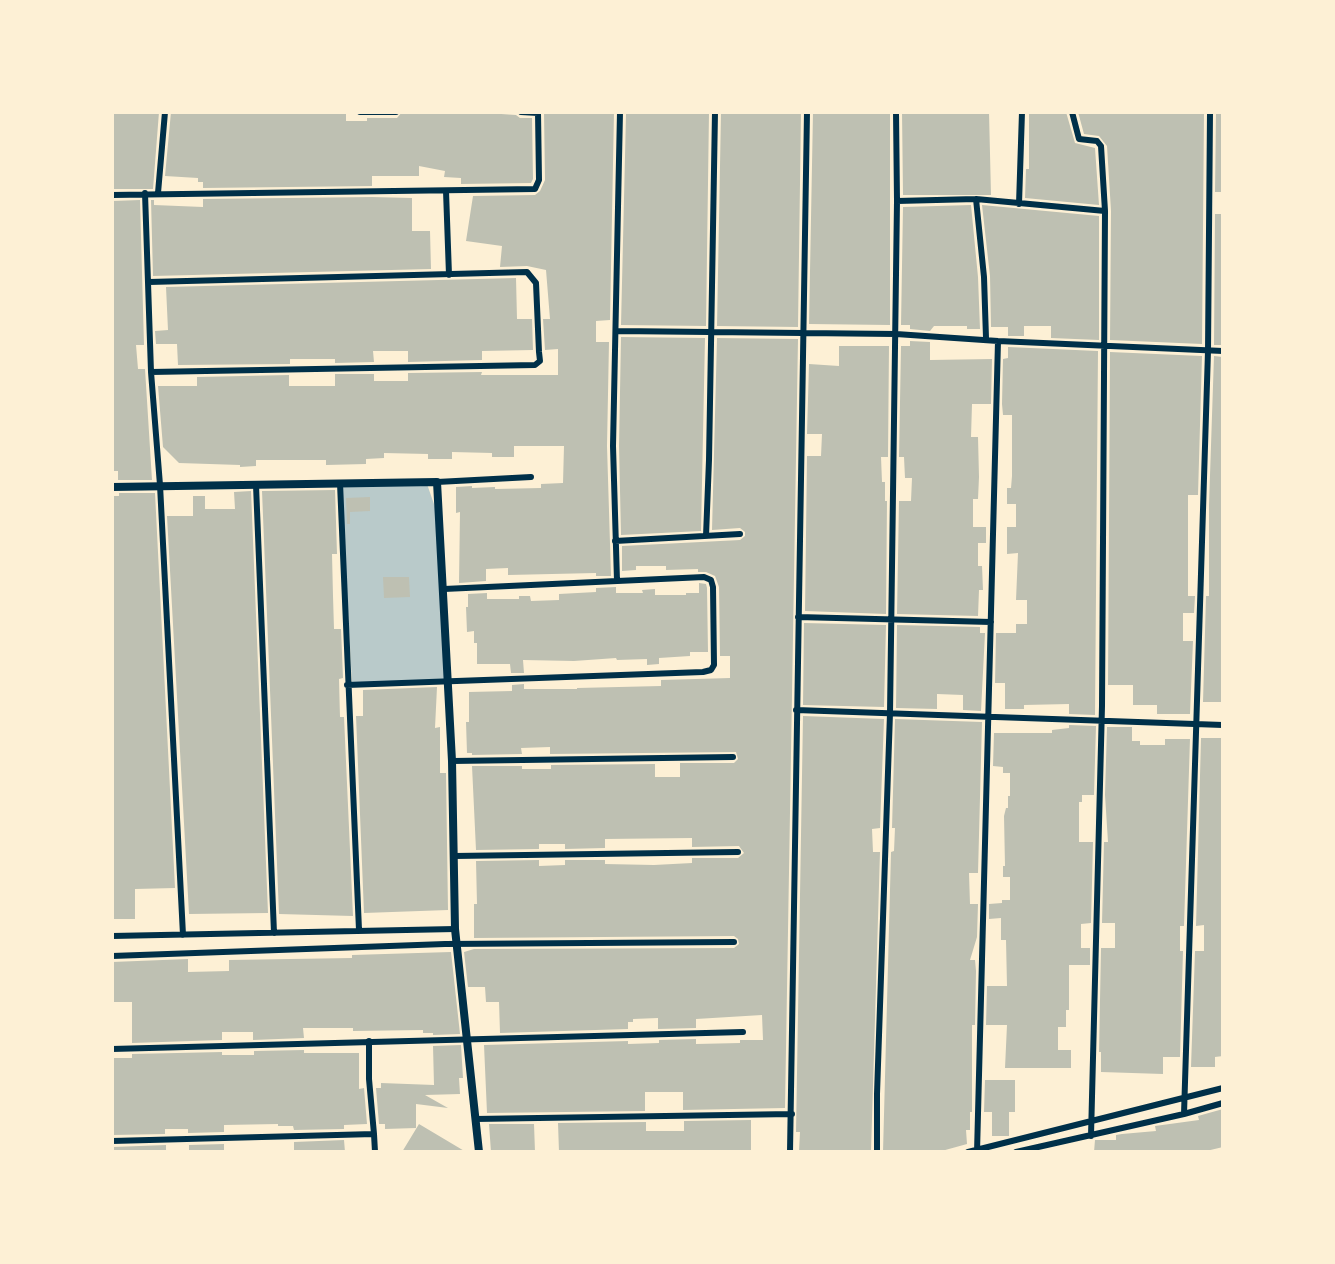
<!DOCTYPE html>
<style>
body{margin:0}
#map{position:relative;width:1335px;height:1264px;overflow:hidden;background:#fdf0d5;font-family:Roboto,sans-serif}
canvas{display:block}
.frame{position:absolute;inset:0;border:114px solid #fdf0d5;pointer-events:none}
</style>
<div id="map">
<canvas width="1335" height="1264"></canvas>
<div class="frame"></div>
</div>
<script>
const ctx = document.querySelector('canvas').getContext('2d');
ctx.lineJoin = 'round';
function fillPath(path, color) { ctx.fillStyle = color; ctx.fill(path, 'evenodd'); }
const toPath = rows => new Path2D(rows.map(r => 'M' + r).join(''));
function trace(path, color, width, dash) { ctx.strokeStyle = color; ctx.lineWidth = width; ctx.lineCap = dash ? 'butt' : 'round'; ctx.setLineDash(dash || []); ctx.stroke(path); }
const green = toPath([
 [427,484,435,507,445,680,352,683,341,485]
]);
const building = toPath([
 [112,112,159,112,153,189,112,189],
 [171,112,330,112,346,113,346,121,367,121,367,118,397,118,402,112,472,112,516,115,520,118,532,118,533,179,531,183,461,184,461,178,444,177,445,171,419,166,419,176,372,176,372,186,203,188,203,182,198,182,198,178,165,176],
 [544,112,614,112,610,320,596,321,596,342,609,342,607,446,611,576,596,576,596,573,508,575,508,568,486,569,486,581,459,583,460,512,456,513,456,487,472,486,472,488,495,487,495,489,541,488,541,484,563,483,564,446,514,446,514,457,492,457,492,453,452,452,452,459,428,459,428,454,384,453,384,458,366,459,366,464,326,465,326,460,256,460,256,466,240,467,240,465,179,463,163,447,158,386,197,386,197,377,289,375,289,386,335,386,335,374,374,374,374,381,408,381,408,373,482,372,481,375,558,375,558,349,545,350,543,319,550,319,546,270,527,266,500,267,502,246,466,241,473,196,535,195,540,191,545,180],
 [687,112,709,112,706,326,621,325,626,114],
 [721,112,801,112,798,327,717,326],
 [813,112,890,112,890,325,809,324],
 [902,112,989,112,991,195,903,195],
 [1029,112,1066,112,1075,143,1095,148,1099,205,1025,198,1026,169,1029,169],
 [1078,112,1204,112,1202,344,1110,340,1111,211,1107,146,1099,136,1084,134],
 [1216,112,1223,112,1223,192,1215,192],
 [372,197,412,198,412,231,430,231,431,269,153,276,151,200,154,200,154,205,203,207,203,199],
 [140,200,144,345,136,345,138,369,145,369,152,480,118,480,118,471,112,471,112,201],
 [971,205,978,277,980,329,967,329,967,326,934,326,930,331,910,329,910,325,901,325,903,207],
 [982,205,1099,216,1099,340,1051,338,1051,326,1024,326,1024,336,1008,336,1008,327,991,327,990,276],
 [1215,214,1223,214,1223,345,1214,345],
 [516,278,517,319,532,319,533,350,482,351,482,360,408,362,408,351,373,351,374,362,335,363,335,359,290,359,290,364,178,365,177,344,156,344,155,331,168,330,166,287],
 [621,337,705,338,701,531,621,535,619,446],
 [717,338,798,339,785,1108,683,1110,683,1092,645,1092,645,1111,487,1113,484,1045,628,1041,628,1044,659,1043,659,1040,696,1039,696,1044,740,1043,740,1040,763,1040,762,1015,696,1019,696,1028,658,1029,658,1018,633,1019,633,1022,628,1022,628,1029,500,1033,499,1002,486,1002,485,987,468,987,464,952,474,949,734,948,739,944,738,939,734,936,474,938,474,904,477,904,476,861,539,860,539,866,565,865,565,860,605,860,605,864,654,865,692,863,692,858,738,858,744,853,739,846,692,847,692,838,605,839,605,848,565,849,565,844,539,844,539,849,476,850,472,766,522,766,522,769,551,769,551,765,655,764,655,777,680,777,680,763,734,763,738,759,736,752,550,754,550,747,521,748,522,754,472,755,472,753,467,753,466,722,469,722,469,692,512,691,512,685,524,684,524,689,577,689,577,688,661,686,661,680,730,678,730,656,720,656,719,587,715,576,706,572,698,572,698,569,666,570,666,566,636,566,636,570,622,571,622,546,740,540,745,536,745,532,740,528,712,530],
 [910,341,930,342,930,360,992,359,991,404,972,404,971,437,978,437,979,477,978,499,973,499,973,527,986,527,986,543,978,543,978,566,982,566,983,590,979,590,978,616,897,614,899,501,911,501,912,478,905,478,904,457,899,457,901,346,910,346],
 [839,346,889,346,888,457,881,457,882,482,885,482,885,501,887,501,886,614,805,611,807,456,821,456,822,434,807,434,809,364,839,366],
 [1008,347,1098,351,1095,715,1069,714,1069,704,1024,705,1024,709,1005,709,1005,683,995,683,996,633,1016,633,1016,624,1027,624,1027,600,1016,600,1018,553,1007,554,1007,527,1016,527,1016,504,1007,504,1007,488,1011,488,1012,476,1012,415,1003,415,1002,404,1003,359,1008,358],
 [1110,352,1202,356,1198,495,1188,495,1188,596,1195,596,1194,613,1183,613,1183,641,1193,641,1190,714,1157,714,1157,705,1133,705,1133,685,1108,685],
 [1214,356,1223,357,1223,702,1203,702,1206,596,1209,596,1209,505],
 [335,490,337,554,332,554,333,596,334,629,341,629,343,678,339,679,340,717,344,717,353,916,279,914,262,491],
 [251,491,268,913,189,914,167,516,193,516,193,496,205,496,205,509,235,509,234,492],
 [119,493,155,493,175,888,135,889,135,919,112,919,112,496,119,496],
 [370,497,370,511,350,512,350,524,347,524,346,498],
 [383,577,409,577,410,597,384,598],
 [699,583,706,584,707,588,708,652,690,652,690,656,659,658,659,664,647,665,647,659,617,660,616,658,574,661,523,660,524,673,511,673,510,664,477,664,477,643,474,643,474,631,467,632,466,607,468,607,468,594,487,593,487,599,519,599,519,596,530,596,531,601,559,600,559,594,596,592,596,588,616,587,616,593,643,593,642,590,655,589,655,595,686,595,686,593,699,593],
 [804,623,886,625,884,707,803,705],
 [897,625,980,627,980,633,985,633,981,711,963,710,963,695,937,694,937,709,896,708],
 [437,687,435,728,440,727,440,773,446,773,448,910,364,913,356,716,363,716,363,690],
 [803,716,884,719,880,828,872,829,873,852,880,852,871,1152,799,1151,800,1132,796,1132],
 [895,719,982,722,978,873,969,873,970,904,978,904,977,937,970,960,975,960,976,971,975,1025,972,1025,972,1112,970,1112,970,1130,966,1130,967,1144,938,1152,883,1152,891,852,894,851,895,828,892,828],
 [1069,725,1096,726,1094,795,1082,795,1082,802,1079,802,1079,842,1093,842,1091,923,1081,924,1081,948,1090,948,1090,965,1069,965,1069,1010,1066,1010,1066,1027,1058,1027,1058,1050,1071,1050,1071,1068,1005,1068,1007,1025,986,1025,987,986,1007,986,1006,940,1001,940,1001,918,989,919,989,904,1002,903,1002,900,1010,900,1010,877,1003,877,1003,866,1005,866,1004,816,1006,808,1008,808,1008,796,1010,796,1010,773,1003,773,1003,767,993,766,994,733,1052,733,1052,730,1069,728],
 [1107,727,1132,727,1132,741,1140,741,1140,745,1165,745,1165,739,1190,739,1184,926,1180,926,1180,951,1183,951,1180,1057,1163,1057,1163,1074,1101,1072,1101,1052,1099,1052,1101,948,1115,948,1115,923,1102,923,1104,842,1108,842,1105,795],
 [1201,738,1223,738,1223,1056,1215,1057,1215,1067,1191,1067,1195,951,1204,951,1204,925,1196,926],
 [451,952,460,1034,433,1035,433,1033,423,1033,423,1030,353,1031,353,1028,303,1028,304,1038,253,1040,253,1032,222,1032,222,1040,132,1043,132,1002,112,1002,112,962,188,959,188,972,229,971,229,960,352,958,352,955],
 [461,1045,463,1078,459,1078,460,1094,425,1095,448,1108,416,1104,416,1128,385,1129,385,1124,379,1124,376,1088,381,1088,381,1083,434,1085,433,1046],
 [304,1050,304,1053,359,1053,359,1089,364,1088,367,1124,344,1125,344,1129,294,1130,293,1126,278,1126,278,1124,224,1125,224,1132,188,1133,188,1129,165,1129,165,1134,113,1135,112,1058,132,1058,132,1054,222,1052,222,1055,254,1055,254,1051],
 [985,1080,1015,1080,1015,1112,1009,1112,1009,1136,992,1136,992,1112,984,1112],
 [1223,1109,1223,1147,1202,1152,1094,1152,1095,1140,1116,1140,1116,1135,1122,1134,1156,1131,1155,1126,1199,1120,1198,1116],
 [751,1120,751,1152,559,1152,558,1123,646,1122,646,1131,684,1131,684,1121],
 [419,1124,466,1152,402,1152],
 [489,1124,534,1124,535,1152,491,1152],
 [344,1140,345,1152,294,1152,294,1142],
 [224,1144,224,1152,189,1152,189,1145],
 [166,1145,166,1152,113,1152,113,1147]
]);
const minor = toPath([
 [360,112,396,112],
 [521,112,538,113],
 [1072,112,1079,139,1097,141,1101,146,1105,211,1102,706,1091,1136],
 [446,191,449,275],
 [145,193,151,372,160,485,183,935],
 [158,193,165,112],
 [112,195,535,189,539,180,538,112],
 [976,199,1105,211],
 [897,201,976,199,984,277,986,338],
 [1019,204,1022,112],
 [149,282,527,272,536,283,539,352,540,361,535,365,151,372],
 [616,331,896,334,998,341,1223,351],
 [437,482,531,477],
 [340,483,359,930],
 [256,485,274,933],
 [706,536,709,460,715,112],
 [615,541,740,534],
 [617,581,613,446,620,112],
 [798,617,991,622],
 [347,685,703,672,711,670,714,665,713,587,711,580,704,577,444,589],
 [796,710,1223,725],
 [452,761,733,757],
 [454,856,738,852],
 [112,936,455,929],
 [112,956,445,944,734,942],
 [369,1041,369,1079,374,1134],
 [112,1049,743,1032],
 [1184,1114,1208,351,1210,112],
 [475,1119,792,1114],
 [112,1141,374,1134,375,1152],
 [790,1152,807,112],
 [877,1152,877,1094,890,713,897,201,896,112],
 [968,1152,1223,1088],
 [977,1152,998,341],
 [1016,1152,1184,1114,1223,1103]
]);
const tertiary = toPath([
 [112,487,437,482,452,761,455,929,479,1152]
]);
fillPath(green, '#b9caca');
fillPath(building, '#bec0b2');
trace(minor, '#003049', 6);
trace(tertiary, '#003049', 8);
</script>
